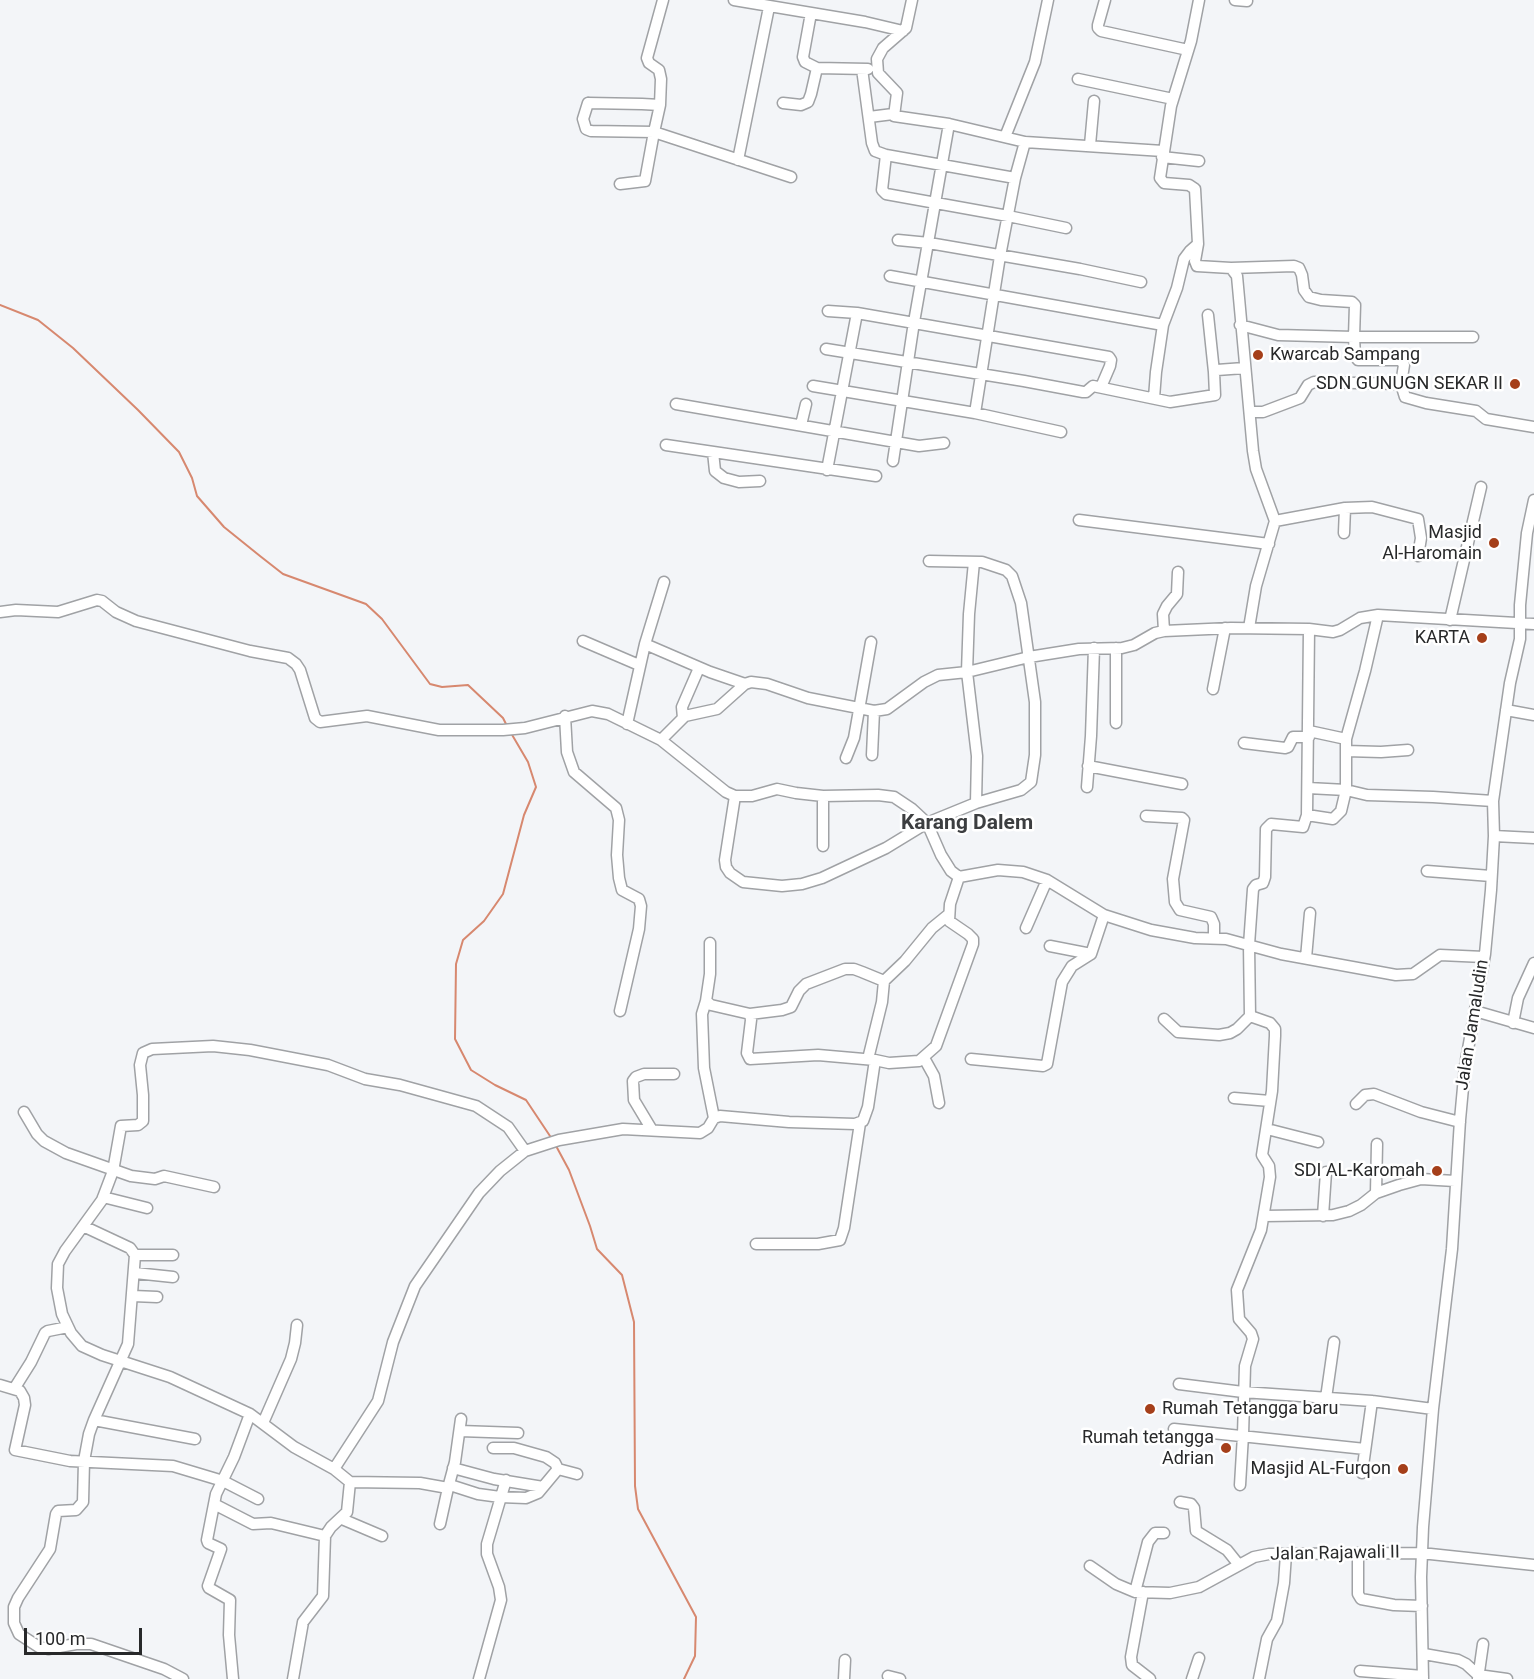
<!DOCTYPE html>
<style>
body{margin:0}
#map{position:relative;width:1534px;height:1679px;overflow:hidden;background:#f3f5f8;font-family:Roboto,sans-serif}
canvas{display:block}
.scale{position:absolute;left:24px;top:1628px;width:118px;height:27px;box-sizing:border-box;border:3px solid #28292a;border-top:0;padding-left:8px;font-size:18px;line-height:21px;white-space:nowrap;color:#28292a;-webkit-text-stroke:4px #fff;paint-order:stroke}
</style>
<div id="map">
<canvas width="1534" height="1679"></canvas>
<div class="scale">100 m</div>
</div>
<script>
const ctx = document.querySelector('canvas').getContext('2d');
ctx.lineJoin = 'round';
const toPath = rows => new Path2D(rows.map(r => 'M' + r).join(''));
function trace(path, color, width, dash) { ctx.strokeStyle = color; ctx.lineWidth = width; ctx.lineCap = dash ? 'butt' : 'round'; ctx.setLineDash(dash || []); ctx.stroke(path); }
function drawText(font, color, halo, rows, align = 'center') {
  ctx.font = font + ' Roboto,sans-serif'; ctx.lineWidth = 5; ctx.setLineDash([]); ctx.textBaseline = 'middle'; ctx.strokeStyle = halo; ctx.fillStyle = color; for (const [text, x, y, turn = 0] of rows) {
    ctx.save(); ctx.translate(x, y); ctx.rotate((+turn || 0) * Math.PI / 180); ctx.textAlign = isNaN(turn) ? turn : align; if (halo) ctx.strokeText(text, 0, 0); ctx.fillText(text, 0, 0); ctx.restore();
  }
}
const stream = toPath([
 [0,305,38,320,73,348,138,410,179,452,192,478,197,496,224,527,260,556,283,574,366,604,382,619,430,684,442,687,468,685,503,718,507,726],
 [511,733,528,762,536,787,524,815,503,894,484,921,463,940,456,964,455,1039,471,1070,495,1085,526,1100,552,1139],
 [555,1144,569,1170,590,1226,597,1249,622,1275,634,1322,635,1486,638,1509,696,1617,695,1656,684,1679]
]);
const minor = toPath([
 [734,0,865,22,903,31],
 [912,0,906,28,883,48,877,59,878,73,897,93,894,116,949,124,1025,142,1163,151],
 [1105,0,1098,25,1098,28,1101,31,1188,50],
 [1199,0,1191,41,1171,106,1160,178,1164,183,1189,185,1195,189,1198,244,1195,261,1197,266,1231,268,1237,276,1253,451,1256,469,1275,521,1256,586,1249,628],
 [1235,0,1247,1],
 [817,68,868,69],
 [862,69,872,143,875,151,886,155,1015,178],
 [1078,79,1173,99],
 [588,103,642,104,660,105,654,132,591,131,586,129,583,119,588,103],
 [783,103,801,105,808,102,811,94,817,68,805,62,803,57,811,13],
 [660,105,661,79,659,70,649,63,647,58,663,0],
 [869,117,893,114],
 [1005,137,1035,62,1048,0],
 [1090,145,1094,101],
 [886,155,882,190,886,194,1008,216,1066,228],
 [1162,157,1199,161],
 [738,160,769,7],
 [620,184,645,181,654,132,791,177],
 [898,240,929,243,1080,269,1141,282],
 [1231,268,1294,266,1299,268,1302,275,1304,290,1309,297,1321,300,1352,302,1355,305,1354,337,1473,337],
 [890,276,1163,325],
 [828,311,857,313],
 [1208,315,1214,372],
 [1240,325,1278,335,1354,337,1355,356,1358,360,1400,360,1402,362,1404,365,1401,384,1405,397,1426,403,1476,411,1486,419,1534,427],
 [826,349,1024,381,1083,392,1086,392,1093,386,1170,402,1215,395,1214,372,1217,370,1244,368],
 [813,386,975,413,1061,432],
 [1154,398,1156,372,1163,325,1177,288,1184,259,1190,251,1198,244],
 [676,404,919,446,944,443],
 [1250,412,1263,412,1300,398,1308,385,1314,382,1401,384],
 [975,413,1000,256,1015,178,1025,142],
 [801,425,806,404],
 [666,445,876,476],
 [713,452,715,471,724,478,739,482,760,481],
 [893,461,914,322,949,124],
 [827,470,857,313,1109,357,1111,360,1110,366,1101,387],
 [1345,508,1372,507,1418,519,1421,538,1418,556],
 [1079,520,1269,544],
 [1275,521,1345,508,1344,533],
 [974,562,969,614,967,672,977,756,976,803],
 [0,612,16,610,58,612,97,600,102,601,116,612,136,621,250,651,288,658,296,664,300,670,315,718,320,722,367,716,439,730,503,730,525,728,592,711,608,714,661,740,685,716,717,709,745,684,751,682,767,684,808,698,874,711,887,709,924,682,938,675,967,672,1029,657,1079,649,1122,648,1134,645,1155,633,1164,631,1231,628,1309,629,1333,632,1340,630,1360,618,1378,615,1534,624],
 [1378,615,1365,671,1346,739,1346,790,1367,795,1433,797,1493,801],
 [1450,620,1481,487],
 [1164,631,1163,614,1167,606,1177,594,1178,572],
 [583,641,639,665],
 [645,644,710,672,745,684],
 [1213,689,1225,628],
 [1506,710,1534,715],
 [565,716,567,752,574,772,616,808,619,820,617,855,619,878,622,890,639,899,641,906,639,929,620,1011],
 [683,718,682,707,699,668],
 [1116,723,1116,648],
 [627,724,645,644,664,582],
 [1309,731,1346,739],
 [661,740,726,792,735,796,752,796,777,789,796,793,823,796,878,795,894,797,912,809,927,823,941,855,951,871,959,877,998,870,1023,872,1047,880,1104,915,1151,930,1195,938,1226,939,1281,954,1396,975,1413,974,1440,955,1484,957],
 [1244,743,1285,748,1288,747,1293,737,1309,737],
 [1346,751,1381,752,1408,750],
 [872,755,874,711],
 [846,758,854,738,871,642],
 [1088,766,1182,784],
 [1087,787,1091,736,1094,648],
 [735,796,725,860,726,867,730,873,743,882,782,886,802,884,822,878,886,848,927,823,976,803,1021,790,1031,782,1035,755,1035,702,1021,603,1012,576,1006,570,982,562,929,561],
 [823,796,823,846],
 [1307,815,1333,819,1341,811,1346,790,1308,788],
 [1146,816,1182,818,1184,820,1173,879,1175,902,1180,910,1211,917,1214,924,1214,938],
 [1494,836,1534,838],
 [1427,871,1491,876],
 [1026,928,1047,880],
 [710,943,710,974,706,1001,711,1005,750,1014,751,1020,747,1053,750,1059,818,1055,875,1060],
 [1050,946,1091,954],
 [1306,958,1310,913],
 [884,981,905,961,932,928,948,915],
 [706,1001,702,1014,704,1068,714,1118],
 [1475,1011,1534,1028],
 [750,1014,782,1010,791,1007,799,991,806,984,845,969,854,969,862,972,884,981,882,1002,868,1059],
 [1164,1019,1178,1032,1219,1035,1230,1033,1237,1029,1250,1016,1249,945,1253,889,1256,885,1263,883,1265,877,1266,829,1271,824,1303,827,1307,815,1309,629],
 [1513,1023,1518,998,1534,963],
 [924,1058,934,1076,939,1103],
 [971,1059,1043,1066,1047,1064,1062,982,1072,966,1091,954,1104,915],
 [1234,1098,1270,1101],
 [1356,1104,1365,1095,1374,1094,1421,1112,1460,1122],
 [24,1112,37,1134,44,1141,66,1153,131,1176,155,1179,164,1176,214,1187],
 [1267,1129,1318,1142],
 [652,1130,634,1100,633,1081,636,1077,644,1074,674,1074],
 [1376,1193,1377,1144],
 [103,1197,147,1208],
 [1264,1216,1333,1215,1349,1211,1361,1205,1376,1193,1399,1185,1421,1179,1455,1181],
 [1323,1216,1326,1172],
 [83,1226,130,1248,135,1255,128,1344,94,1420,89,1434,84,1461,83,1502,76,1510,58,1511,56,1514,50,1549,18,1598,14,1607,14,1623,19,1634,39,1647,48,1649,76,1644,91,1644,164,1669,183,1679],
 [756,1244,818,1244,840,1240,844,1228,860,1123],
 [135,1255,173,1255],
 [135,1273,173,1277],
 [133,1296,157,1297],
 [1179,1384,1243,1392,1372,1401,1433,1409],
 [0,1385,20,1391,24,1398,25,1405,15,1450,70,1461,173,1466,223,1481,258,1499],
 [14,1389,31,1362,45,1333,48,1331,68,1327],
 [1326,1398,1334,1342],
 [461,1419,455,1462,448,1488,420,1483,350,1482,334,1469,294,1447,250,1414,170,1377,102,1355,82,1346,71,1333,62,1314,57,1288,58,1264,65,1251,102,1200,113,1171,121,1126,138,1125,143,1121,143,1095,140,1065,143,1053,152,1049,213,1046,250,1050,328,1065,365,1079,400,1085,476,1106,508,1127,525,1151],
 [94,1420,195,1439],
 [263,1423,291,1359,295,1343,297,1325],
 [1174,1429,1365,1449],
 [460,1431,518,1433],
 [493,1448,514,1448,546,1457,555,1463,558,1469],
 [453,1468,494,1479,543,1487],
 [334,1469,378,1401,393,1342,415,1286,479,1193,500,1171,525,1151,559,1140,623,1129,700,1133,708,1128,714,1118,720,1116,789,1122,855,1124,863,1121,868,1107,875,1060,889,1063,919,1061,936,1046,973,944,973,939,968,934,949,921,950,904,959,877],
 [1362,1473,1372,1401],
 [450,1485,478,1494,500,1497,526,1498,538,1493,558,1469,577,1474],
 [1240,1485,1243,1435,1245,1366,1253,1339,1251,1333,1239,1319,1237,1290,1261,1230,1270,1177,1269,1166,1262,1155,1272,1091,1275,1036,1275,1029,1270,1023,1250,1016],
 [1180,1502,1191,1504,1194,1508,1196,1531,1227,1550,1239,1565],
 [214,1504,253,1524,271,1523,325,1536],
 [342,1519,382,1536],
 [440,1524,448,1488],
 [1358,1553,1358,1594,1361,1599,1394,1605,1422,1606],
 [1090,1566,1116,1584,1135,1592,1170,1593,1199,1587,1254,1557,1269,1554,1421,1553,1534,1565],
 [1135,1592,1148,1542,1155,1533,1164,1533],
 [1143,1592,1131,1657,1132,1665,1150,1679],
 [1424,1654,1458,1660,1466,1664,1478,1675,1507,1679],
 [1360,1671,1423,1676],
 [888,1676,900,1679],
 [233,1679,229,1635,230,1600,209,1588,208,1586,221,1549,208,1543,207,1540,216,1494,234,1457,250,1414],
 [293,1679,303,1622,323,1596,325,1536,331,1527,347,1512,350,1482],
 [479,1679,501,1600,499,1587,487,1554,487,1544,506,1480],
 [844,1679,845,1660],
 [1192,1679,1199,1658],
 [1259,1679,1267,1639,1277,1621,1284,1583,1286,1554],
 [1423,1679,1421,1577,1423,1527,1433,1409,1452,1249,1460,1120,1465,1066,1485,954,1491,890,1494,836,1493,801,1510,683,1520,639,1520,605,1527,533,1534,500],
 [1478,1679,1483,1644]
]);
const markers = [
 [1258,355,6,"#a53f1a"],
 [1515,384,6,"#a53f1a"],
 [1494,543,6,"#a53f1a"],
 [1482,638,6,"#a53f1a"],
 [1437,1171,6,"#a53f1a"],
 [1150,1409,6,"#a53f1a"],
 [1226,1448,6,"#a53f1a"],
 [1403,1469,6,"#a53f1a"]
];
const poiNames = [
 ["Kwarcab Sampang",1270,355,"left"],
 ["SDN GUNUGN SEKAR II",1503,384],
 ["Masjid",1482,533],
 ["Al-Haromain",1482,554],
 ["KARTA",1470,638],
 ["SDI AL-Karomah",1425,1171],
 ["Rumah Tetangga baru",1162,1409,"left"],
 ["Rumah tetangga",1214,1438],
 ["Adrian",1214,1459],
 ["Masjid AL-Furqon",1391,1469]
];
const streetNames = [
 ["Jalan Jamaludin",1473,1025,-81],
 ["Jalan Rajawali II",1335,1554,-1]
];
const quarterNames = [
 ["Karang Dalem",967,824]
];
trace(stream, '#d7886f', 2);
trace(minor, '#a0a2a5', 13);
trace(minor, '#fff', 10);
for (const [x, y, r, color] of markers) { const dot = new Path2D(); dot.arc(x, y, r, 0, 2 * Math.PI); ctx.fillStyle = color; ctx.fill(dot); trace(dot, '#fff', 2); }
drawText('18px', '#28292a', '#fff', poiNames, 'right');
drawText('18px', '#28292a', '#fff', streetNames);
drawText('bold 21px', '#3c3e40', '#fff', quarterNames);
</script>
